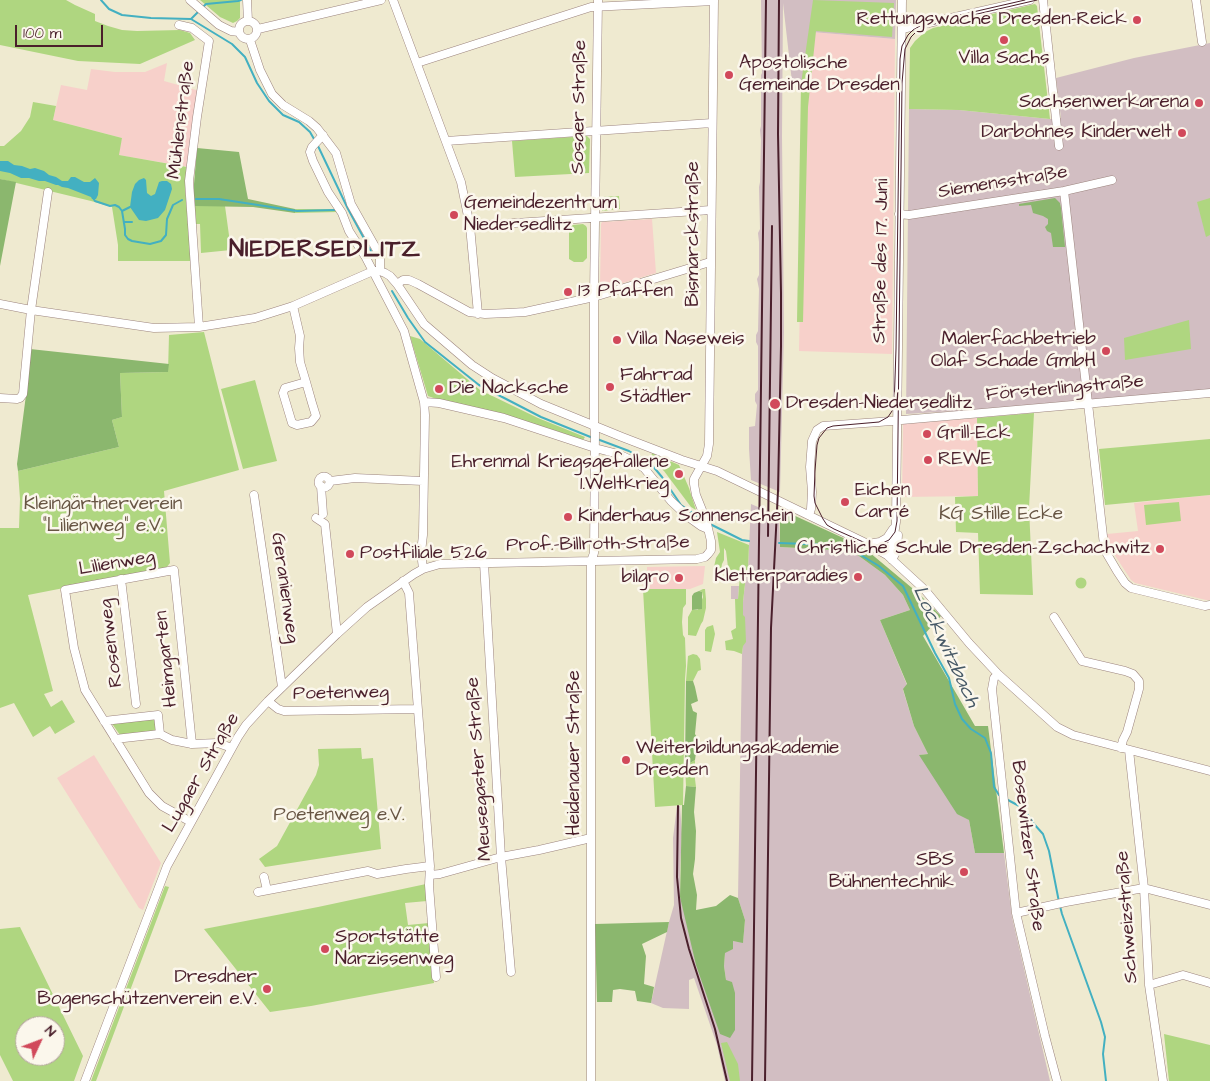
<!DOCTYPE html>
<meta charset="utf-8">
<style>
body{margin:0}
#map{position:relative;width:1210px;height:1081px;overflow:hidden;background:#efead0;font-family:"Architects Daughter",sans-serif}
canvas{display:block}
.north{position:absolute;left:15px;top:1016px;width:50px;height:50px;box-sizing:border-box;background:#fbf7ec;border:1px solid #b4a19f;border-radius:50%;rotate:47deg;font-size:14px;font-weight:700;line-height:20px;text-align:center;color:#4a1f2b}
.north::after{content:'';display:block;margin:auto;width:18px;height:22px;background:#d1495b;clip-path:polygon(50% 0,100% 100%,50% 72%,0 100%)}
.scale{position:absolute;left:15px;top:25px;width:88px;height:22px;box-sizing:border-box;border:2px solid #4a1f2b;border-top:0;padding-left:6px;font-size:15px;line-height:18px;white-space:nowrap;color:#4a1f2b;-webkit-text-stroke:4px #fbf7ec;paint-order:stroke}
</style>
<div id="map">
<canvas width="1210" height="1081"></canvas>
<div class="north">N</div>
<div class="scale">100 m</div>
</div>
<script>
const ctx = document.querySelector('canvas').getContext('2d');
ctx.lineJoin = 'round';
function fillPath(path, color) { ctx.fillStyle = color; ctx.fill(path, 'evenodd'); }
const toPath = rows => new Path2D(rows.map(r => 'M' + r).join(''));
function trace(path, color, width, dash) { ctx.strokeStyle = color; ctx.lineWidth = width; ctx.lineCap = dash ? 'butt' : 'round'; ctx.setLineDash(dash || []); ctx.stroke(path); }
function drawText(font, color, halo, rows, align = 'center') {
  ctx.font = font + ' "Architects Daughter",sans-serif'; ctx.lineWidth = 5; ctx.setLineDash([]); ctx.textBaseline = 'middle'; ctx.strokeStyle = halo; ctx.fillStyle = color; for (const [text, x, y, turn = 0] of rows) {
    ctx.save(); ctx.translate(x, y); ctx.rotate((+turn || 0) * Math.PI / 180); ctx.textAlign = isNaN(turn) ? turn : align; if (halo) ctx.strokeText(text, 0, 0); ctx.fillText(text, 0, 0); ctx.restore();
  }
}
const built = toPath([
 [812,32,895,39,892,354,799,351,804,82],
 [167,63,164,81,200,91,189,167,118,155,122,138,53,120,61,85,87,90,91,69,115,72,145,72],
 [652,219,656,273,603,289,601,288,600,287,601,224,602,222],
 [977,418,978,496,902,497,903,424],
 [1210,495,1210,600,1206,600,1135,583,1131,580,1112,551,1110,546,1107,534,1138,531,1134,503],
 [705,566,703,584,690,589,643,589,642,575,645,571,647,571,647,567],
 [94,755,161,863,143,910,139,908,57,778]
]);
const industrial = toPath([
 [761,0,896,0,895,39,812,32,804,82,792,82,783,3,782,136,784,332,780,492,751,480,749,449,749,427,755,426,757,405,755,401,755,394,758,390,758,346,756,342,756,335,758,331,759,289,757,279,759,275,759,242,758,233,760,229,759,187,760,182,761,140,760,130,761,126,761,75,762,73],
 [1210,43,1210,393,1089,403,906,414,909,109,959,110,1050,119,1061,118,1056,78,1134,58],
 [751,504,779,516,780,547,852,551,885,575,903,595,910,610,880,620,907,685,903,690,914,726,928,754,920,755,969,820,975,853,1004,853,1012,917,1050,1081,725,1081,717,1045,694,978,689,980,689,1009,663,1008,651,1003,669,922,674,905,673,838,677,806,680,806,682,834,680,870,680,897,726,980,724,966,725,952,733,941,743,942,745,920,738,898,742,654,743,646,743,602,746,575,748,569],
 [731,586,739,586,738,599,731,599]
]);
const green = toPath([
 [0,0,66,0,75,5,95,14,95,21,108,26,122,30,137,31,180,30,190,33,195,40,140,64,78,61,0,45],
 [200,0,240,0,240,18,237,21,233,23,220,17],
 [813,0,894,3,892,37,816,31,808,107,803,322,797,322,801,84],
 [1035,4,1037,6,1050,119,959,110,909,109,910,48,915,41,925,32,933,28],
 [33,102,56,106,53,120,122,138,119,155,187,167,185,187,191,261,118,261,118,245,112,207,91,201,0,179,0,146,4,146,21,131,30,117],
 [587,136,590,139,589,173,515,177,512,141],
 [619,196,620,209,602,211,602,197],
 [1210,198,1210,235,1206,237,1197,202],
 [194,206,225,206,231,250,201,253,200,224,196,224],
 [295,209,335,209,338,212,295,213],
 [583,224,586,226,587,228,587,258,583,262,574,262,569,259,569,229,570,227,573,225],
 [1189,320,1191,349,1125,360,1124,338],
 [204,332,239,470,164,491,170,563,166,568,28,595,53,691,44,694,51,707,62,700,75,722,55,734,50,726,33,737,14,703,0,708,0,528,19,528,20,499,18,471,119,447,112,420,122,417,120,373,168,372,169,335],
 [410,336,420,339,480,390,538,418,585,437,583,440,528,422,445,402,428,396],
 [255,380,277,461,243,469,221,389],
 [1034,413,1029,508,1033,595,980,594,978,533,956,532,955,497,978,496,977,418],
 [1210,439,1210,495,1105,505,1099,449],
 [652,453,679,465,689,488,696,510,691,507,664,471,651,459],
 [1179,502,1181,521,1146,525,1144,505],
 [717,532,749,545,748,569,746,575,743,602,743,615,745,617,746,642,743,646,742,654,734,651,726,650,725,641,733,639,731,631,736,628,735,599,738,599,740,575,733,572,728,567,726,551,724,548,724,560,722,564,720,576,718,581,715,576,714,567,716,558,720,552],
 '1075.5 583a5.5 5.5 0 1 1 11 0a5.5 5.5 0 1 1-11 0Z',
 [643,589,686,589,686,604,683,608,682,622,683,635,685,638,686,666,685,679,683,805,655,807],
 [703,589,705,589,706,599,706,608,703,621,701,624,696,636,688,635,688,617,692,610,698,610,703,597,702,592,699,591],
 [713,625,715,634,711,652,705,651,705,630,707,627],
 [693,654,697,655,700,659,701,670,698,671,693,681,686,681,688,656],
 [155,718,157,729,153,731,120,735,113,725,113,723],
 [361,748,362,759,373,758,381,849,265,867,259,859,277,846,316,775,319,765,318,749],
 [695,760,695,779,696,787,686,786,685,766],
 [426,884,427,901,405,903,408,925,429,923,434,983,311,1006,270,1012,204,929,318,907],
 [165,886,169,887,96,1081,91,1081],
 [20,927,83,1056,74,1081,13,1081,0,1055,0,929],
 [25,1026,55,1026,55,1056,25,1056],
 [1164,1034,1210,1045,1210,1081,1169,1081],
 [727,1042,738,1064,740,1081,730,1081,721,1043]
]);
const forest = toPath([
 [197,148,239,152,248,199,295,209,295,213,253,207,194,206,193,196],
 [0,179,16,182,0,266],
 [1055,198,1060,203,1061,208,1065,247,1053,247,1051,233,1047,231,1045,227,1048,224,1048,219,1043,216,1033,213,1031,205,1019,206,1019,204],
 [30,349,169,364,168,372,120,373,122,417,112,420,119,447,18,471,17,464,26,395],
 [780,509,863,547,918,593,941,616,923,636,975,726,988,726,1004,853,975,853,969,820,957,814,919,755,928,754,914,726,903,689,907,684,880,620,910,610,903,595,885,575,852,551,780,547],
 [699,591,702,592,702,609,692,610,692,596,694,593],
 [686,681,693,681,695,687,698,701,691,704,693,711,697,713,695,734,698,739,695,760,685,766],
 [686,786,696,787,694,812,696,831,695,859,693,874,697,895,696,910,716,906,730,895,738,898,745,920,743,943,733,941,733,949,725,953,724,966,726,980,732,982,735,993,735,1030,730,1038,720,1034,696,965,680,897,682,805,684,805],
 [669,922,667,932,642,944,646,956,644,984,654,987,651,1003,637,1001,635,991,620,989,613,990,612,1002,597,1002,595,924]
]);
const water = toPath([
 [0,161,8,161,14,165,22,166,30,169,35,168,44,171,49,175,56,177,62,181,68,181,71,177,75,177,84,182,90,182,95,178,99,183,98,195,96,199,92,199,91,197,68,188,62,187,58,185,56,185,45,181,39,181,29,178,21,178,10,173,0,171],
 [144,178,146,180,147,193,151,196,155,194,159,182,162,181,167,181,171,184,172,189,165,210,158,218,146,221,139,220,130,207,132,192,135,184,139,180]
]);
const stream = toPath([
 [101,0,109,9,122,15,151,18,191,19,232,44,245,57,257,83,269,101,283,115,299,122,310,132,314,139],
 [203,7,206,4,238,1,241,0],
 [191,19,200,10],
 [318,146,348,209,373,255],
 [93,198,95,201,110,206,115,205,119,207,122,211,125,229,125,235,128,239,132,241,150,244,161,241,166,235,167,219,173,205,182,200],
 [196,199,219,199,297,211,335,210],
 [122,211,130,207],
 [124,222,132,222],
 [392,291,408,318,425,342,479,385,541,417,593,438],
 [597,439,629,451,651,464,662,477,681,505,702,519],
 [710,524,742,540,749,541],
 [779,543,834,545,854,551,879,566,903,586,935,653,949,678,955,704,962,719,971,729,985,738,991,753,994,787,999,795,1001,796],
 [1006,799,1023,808,1034,824,1043,834,1049,851,1059,902],
 [1060,906,1062,914,1101,1022,1105,1037,1103,1054,1106,1081]
]);
const minor = toPath([
 [190,0,219,25,231,31,239,32],
 [247,0,248,21],
 [393,0,461,182,470,226,478,314],
 [1043,0,1059,146],
 [1196,0,1202,42],
 '239 30a9 9 0 1 1 18 0a9 9 0 1 1-18 0Z',
 [179,25,192,28,209,41,197,117,189,181,199,327],
 [258,29,381,0],
 [902,29,1030,0],
 [250,40,260,70,272,94,283,105,309,121,317,128,336,153,351,204,378,252,380,259,380,271],
 [417,63,591,7,714,1],
 [323,135,312,147,310,152,313,161,328,192,342,213,349,231,365,256,404,331,424,402,425,415,423,535,421,552,423,569],
 [446,141,712,123],
 [1064,191,1104,545,1107,554,1117,571,1125,583,1131,588,1205,606,1210,605],
 [899,214,909,215,1064,191,1112,180],
 [470,226,711,210],
 [397,284,403,280,409,280,418,284,469,312,485,314,508,313,525,312,594,297,710,262],
 [0,304,31,310,154,328,199,327,255,318,293,306,373,271,380,271,385,273,390,276,397,284,424,324,472,365,492,378,541,404,622,437,682,460,717,471,868,544,887,555,925,590,969,643,998,674,1057,727,1073,735,1210,771],
 [293,306,300,336,299,348,300,362,306,382,312,403,316,416,311,422,297,425,292,423,283,393,285,388,306,382],
 [0,398,17,399,20,398,23,394,31,310,48,192],
 [424,402,439,403,504,418,595,448,618,454,631,460,644,468,671,501,687,516,701,526,708,529],
 '318.5 482a5.5 5.5 0 1 1 11 0a5.5 5.5 0 1 1-11 0Z',
 [330,481,355,478,423,481],
 [321,486,323,514],
 [254,495,282,687],
 [809,515,811,509,812,492,810,467,812,441,817,430,823,426,879,422,1210,393],
 [316,518,325,524,337,634],
 [868,544,880,542,887,538,893,529],
 [887,555,893,542,896,522,902,0],
 [892,560,897,550,898,535],
 [484,563,501,857,511,972],
 [121,579,136,704],
 [403,581,409,593,430,866,429,885,436,977],
 [1054,617,1082,661,1125,671,1133,674,1139,681,1139,689,1127,732,1123,740,1121,748],
 [998,674,994,678,992,689,1016,913,1045,1036,1057,1081],
 [268,701,278,709,284,711,417,709],
 [104,721,158,715,160,734],
 [160,734,172,740,192,744,218,743,232,748],
 [115,739,160,734],
 [1129,750,1144,888,1149,985,1163,1081],
 [191,822,162,806,149,793,85,690,74,648,65,590,174,570,192,744],
 [430,875,440,874,501,857,539,850,591,838],
 [264,877,267,890],
 [258,892,368,871,377,874,406,869,430,866],
 [1016,913,1066,902,1144,888,1210,905],
 [1149,985,1183,975,1210,983],
 [85,1081,167,866,238,737,246,725,268,701,337,634,367,607,414,574,423,569,440,564,697,559,705,557,708,554,711,550,711,541,706,520,696,495,694,484,694,479,707,456,709,444,714,0],
 [591,1081,591,561,594,553,595,433,594,425,594,297,598,0]
]);
const tram = toPath([
 [1025,0,925,23,913,30,908,35,902,46,900,59,896,349,894,408,888,417,879,422,833,426,827,428,819,438,817,445,815,471,814,496,815,503,823,519,827,525,834,529,870,545,878,545,889,540,895,532,897,521,902,83,905,49,911,37,916,32,926,26,1037,0]
]);
const rail = toPath([
 [768,536,772,226],
 [678,806,677,877,681,918,689,949,715,1029,727,1081],
 [752,1081,766,0],
 [765,1081,771,628,778,491,781,346,781,293,778,134,779,0]
]);
const markers = [
 [1137,20,5,"#d1495b"],
 [1004,40,5,"#d1495b"],
 [729,75,5,"#d1495b"],
 [1199,103,5,"#d1495b"],
 [1182,133,5,"#d1495b"],
 [454,215,5,"#d1495b"],
 [568,292,5,"#d1495b"],
 [617,340,5,"#d1495b"],
 [1106,351,5,"#d1495b"],
 [610,387,5,"#d1495b"],
 [439,389,5,"#d1495b"],
 [775,404,6,"#d1495b"],
 [927,434,5,"#d1495b"],
 [928,460,5,"#d1495b"],
 [679,474,5,"#d1495b"],
 [845,502,5,"#d1495b"],
 [568,517,5,"#d1495b"],
 [1160,549,5,"#d1495b"],
 [350,554,5,"#d1495b"],
 [858,577,5,"#d1495b"],
 [679,578,5,"#d1495b"],
 [626,760,5,"#d1495b"],
 [964,872,5,"#d1495b"],
 [325,949,5,"#d1495b"],
 [267,989,5,"#d1495b"]
];
const poiNames = [
 ["Rettungswache Dresden-Reick",1127,20,"right"],
 ["Villa Sachs",1004,59,"center"],
 ["Apostolische",739,64],
 ["Gemeinde Dresden",739,86],
 ["Sachsenwerkarena",1189,103,"right"],
 ["Darbohnes Kinderwelt",1172,133,"right"],
 ["Gemeindezentrum",464,204],
 ["Niedersedlitz",464,226],
 ["13 Pfaffen",578,292],
 ["Villa Naseweis",627,340],
 ["Malerfachbetrieb",1096,340,"right"],
 ["Olaf Schade GmbH",1096,362,"right"],
 ["Fahrrad",620,376],
 ["Städtler",620,398],
 ["Die Nacksche",449,389],
 ["Dresden-Niedersedlitz",786,404],
 ["Grill-Eck",937,434],
 ["REWE",938,460],
 ["Ehrenmal Kriegsgefallene",669,463,"right"],
 ["1.Weltkrieg",669,485,"right"],
 ["Eichen",855,491],
 ["Carré",855,513],
 ["Kinderhaus Sonnenschein",578,517],
 ["Christliche Schule Dresden-Zschachwitz",1150,549,"right"],
 ["Postfiliale 526",360,554],
 ["Kletterparadies",848,577,"right"],
 ["bilgro",669,578,"right"],
 ["Weiterbildungsakademie",636,749],
 ["Dresden",636,771],
 ["SBS",954,861,"right"],
 ["Bühnentechnik",954,883,"right"],
 ["Sportstätte",335,938],
 ["Narzissenweg",335,960],
 ["Dresdner",257,978,"right"],
 ["Bogenschützenverein e.V.",257,1000,"right"]
];
const streetNames = [
 ["Sosaer Straße",580,107,-89],
 ["Mühlenstraße",182,120,-83],
 ["Siemensstraße",1003,183,-9],
 ["Bismarckstraße",694,234,-90],
 ["Straße des 17. Juni",882,261,-89],
 ["Försterlingstraße",1065,389,-5],
 ["Prof.-Billroth-Straße",598,545,-1],
 ["Lilienweg",117,564,-10],
 ["Geranienweg",284,588,82],
 ["Rosenweg",112,643,-97],
 ["Heimgarten",167,659,-96],
 ["Poetenweg",341,694,-1],
 ["Heidenauer Straße",575,753,-90],
 ["Meusegaster Straße",480,769,-94],
 ["Lugaer Straße",202,773,-60],
 ["Bosewitzer Straße",1027,846,83],
 ["Schweizstraße",1128,917,-94]
];
const parkNames = [
 ["Kleingärtnerverein",103,505],
 ["\"Lilienweg\" e.V.",103,527],
 ["KG Stille Ecke",1001,515],
 ["Poetenweg e.V.",339,816]
];
const waterNames = [
 ["Lockwitzbach",945,647,65]
];
const districtNames = [
 ["NIEDERSEDLITZ",325,251]
];
fillPath(built, '#f7d0ca');
fillPath(industrial, '#d2bec2');
fillPath(green, '#afd680');
fillPath(forest, '#8bb76e');
fillPath(water, '#43b0c1');
trace(stream, '#43b0c1', 2);
trace(minor, '#9c847e', 9);
trace(minor, '#fff', 8);
trace(tram, '#4a1f2b', 1);
trace(rail, '#4a1f2b', 2);
for (const [x, y, r, color] of markers) { const dot = new Path2D(); dot.arc(x, y, r, 0, 2 * Math.PI); ctx.fillStyle = color; ctx.fill(dot); trace(dot, '#fbf7ec', 2); }
drawText('19px', '#4a1f2b', '#fbf7ec', poiNames, 'left');
drawText('19px', '#4a1f2b', '#fbf7ec', streetNames);
drawText('19px', '#685644', '#fbf7ec', parkNames);
drawText('italic 20px', '#475967', '#fbf7ec', waterNames);
ctx.letterSpacing = '1px';
drawText('bold 24px', '#4a1f2b', '#fbf7ec', districtNames);
ctx.letterSpacing = '0px';
</script>
